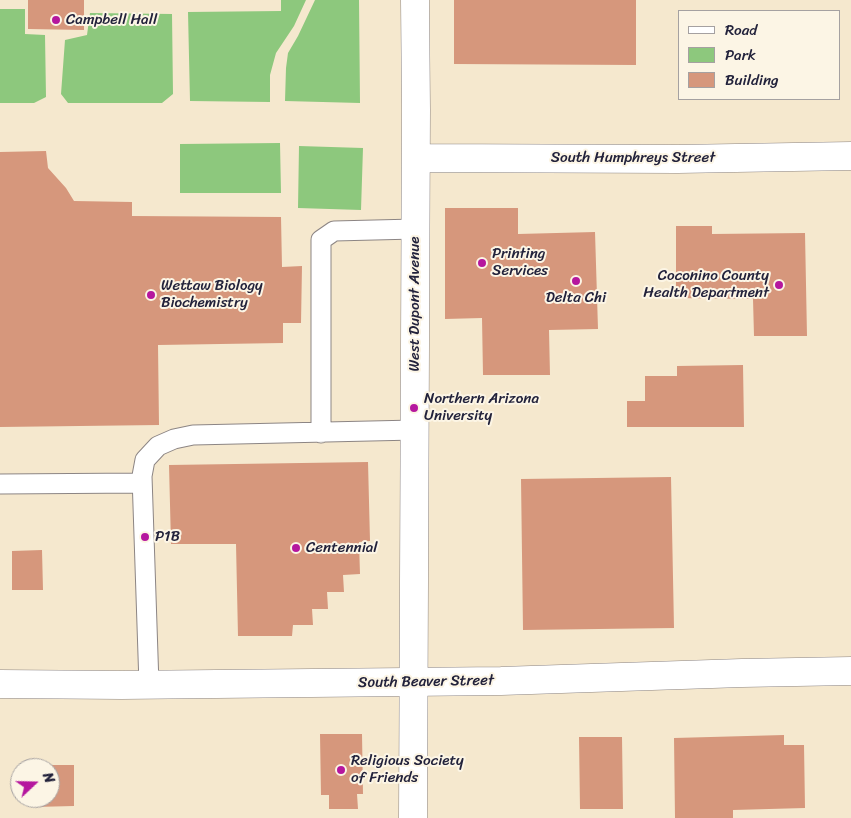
<!DOCTYPE html>
<style>
body{margin:0}
#map{position:relative;width:851px;height:818px;overflow:hidden;background:#f5e8ce;font-family:Sriracha,sans-serif}
canvas{display:block}
.legend{position:absolute;left:678px;top:10px;width:162px;height:90px;box-sizing:border-box;background:#fcf5e5;border:1px solid #a5a1a1;margin:0;padding:6px 9px;list-style:none;font-size:15px;color:#22223b}
.legend li{display:flex;align-items:center;gap:10px;height:25px}
.legend b{width:25px;border:1px solid #a5a1a1}
.north{position:absolute;left:10px;top:758px;width:50px;height:50px;box-sizing:border-box;background:#fcf5e5;border:1px solid #a5a1a1;border-radius:50%;rotate:69deg;font-size:14px;font-weight:700;line-height:20px;text-align:center;color:#22223b}
.north::after{content:'';display:block;margin:auto;width:18px;height:22px;background:#b5179e;clip-path:polygon(50% 0,100% 100%,50% 72%,0 100%)}
</style>
<div id="map">
<canvas width="851" height="818"></canvas>
<ul class="legend">
<li><b style="height:6px;background:#fff"></b>Road</li>
<li><b style="height:14px;background:#8dc87d"></b>Park</li>
<li><b style="height:14px;background:#d6977c"></b>Building</li>
</ul>
<div class="north">N</div>
</div>
<script>
const ctx = document.querySelector('canvas').getContext('2d');
ctx.lineJoin = 'round';
function fillPath(path, color) { ctx.fillStyle = color; ctx.fill(path, 'evenodd'); }
const toPath = rows => new Path2D(rows.map(r => 'M' + r).join(''));
function trace(path, color, width, dash) { ctx.strokeStyle = color; ctx.lineWidth = width; ctx.lineCap = dash ? 'butt' : 'round'; ctx.setLineDash(dash || []); ctx.stroke(path); }
function drawText(font, color, halo, rows, align = 'center') {
  ctx.font = font + ' Sriracha,sans-serif'; ctx.lineWidth = 4; ctx.setLineDash([]); ctx.textBaseline = 'middle'; ctx.strokeStyle = halo; ctx.fillStyle = color; for (const [text, x, y, turn = 0] of rows) {
    ctx.save(); ctx.translate(x, y); ctx.rotate((+turn || 0) * Math.PI / 180); ctx.textAlign = isNaN(turn) ? turn : align; if (halo) ctx.strokeText(text, 0, 0); ctx.fillText(text, 0, 0); ctx.restore();
  }
}
const green = toPath([
 [281,0,306,0,294,26,276,53,270,75,270,102,190,101,188,12,281,11],
 [315,0,359,0,360,103,285,101,286,68,288,53,298,36],
 [0,9,25,9,25,34,45,35,46,97,34,103,0,103],
 [90,13,172,14,173,94,162,103,68,103,61,94,65,40,87,35],
 [280,143,281,193,180,193,180,144],
 [299,146,363,148,361,210,298,208]
]);
const building = toPath([
 [28,0,84,0,84,30,28,29],
 [454,0,636,0,636,65,454,64],
 [46,151,48,168,66,188,74,201,132,202,132,216,281,217,282,267,302,266,301,323,283,323,283,343,158,345,159,425,0,427,0,152],
 [445,208,518,208,518,234,595,232,598,329,549,330,550,375,483,375,482,318,445,319],
 [676,226,712,226,712,234,805,233,807,336,754,336,753,299,676,298],
 [743,365,744,427,627,427,627,401,645,401,645,376,677,376,677,366],
 [368,462,370,541,359,542,360,574,343,575,344,592,327,592,328,609,312,609,313,625,293,625,292,636,238,636,236,544,171,544,169,465],
 [671,477,674,628,523,630,521,479],
 [42,550,43,590,12,590,12,551],
 [320,734,362,734,363,794,357,794,358,809,329,809,329,795,321,795],
 [784,735,784,745,804,745,805,808,733,810,733,818,675,818,674,738],
 [579,737,622,737,623,809,580,809],
 [34,765,74,765,74,806,34,807,34,798,50,798,50,768,34,768]
]);
const service = toPath([
 [321,433,321,240,334,231,415,229],
 [0,484,142,483],
 [149,685,142,476,145,460,158,446,174,439,193,435,415,430]
]);
const minor = toPath([
 [416,158,678,159,851,156],
 [413,818,416,109,415,0]
]);
const tertiary = toPath([
 [0,684,122,685,501,681,742,673,851,671]
]);
const markers = [
 [56,20,5,"#b5179e"],
 [482,263,5,"#b5179e"],
 [576,281,5,"#b5179e"],
 [779,285,5,"#b5179e"],
 [151,295,5,"#b5179e"],
 [414,408,5,"#b5179e"],
 [145,537,5,"#b5179e"],
 [296,548,5,"#b5179e"],
 [341,770,5,"#b5179e"]
];
const poiNames = [
 ["Campbell Hall",66,20],
 ["Printing",492,254],
 ["Services",492,271],
 ["Coconino County",769,276,"right"],
 ["Health Department",769,293,"right"],
 ["Wettaw Biology",161,286],
 ["Biochemistry",161,303],
 ["Delta Chi",576,298,"center"],
 ["Northern Arizona",424,399],
 ["University",424,416],
 ["P1B",155,537],
 ["Centennial",306,548],
 ["Religious Society",351,761],
 ["of Friends",351,778]
];
const streetNames = [
 ["South Humphreys Street",633,158],
 ["West Dupont Avenue",415,304,-90],
 ["South Beaver Street",426,682,-1]
];
fillPath(green, '#8dc87d');
fillPath(building, '#d6977c');
trace(service, '#8c8584', 21);
trace(minor, '#8c8584', 29);
trace(tertiary, '#8c8584', 29);
trace(service, '#fff', 19);
trace(minor, '#fff', 28);
trace(tertiary, '#fff', 28);
for (const [x, y, r, color] of markers) { const dot = new Path2D(); dot.arc(x, y, r, 0, 2 * Math.PI); ctx.fillStyle = color; ctx.fill(dot); trace(dot, '#fcf5e5', 2); }
drawText('15px', '#22223b', '#fcf5e5', poiNames, 'left');
drawText('15px', '#22223b', '#fcf5e5', streetNames);
</script>
